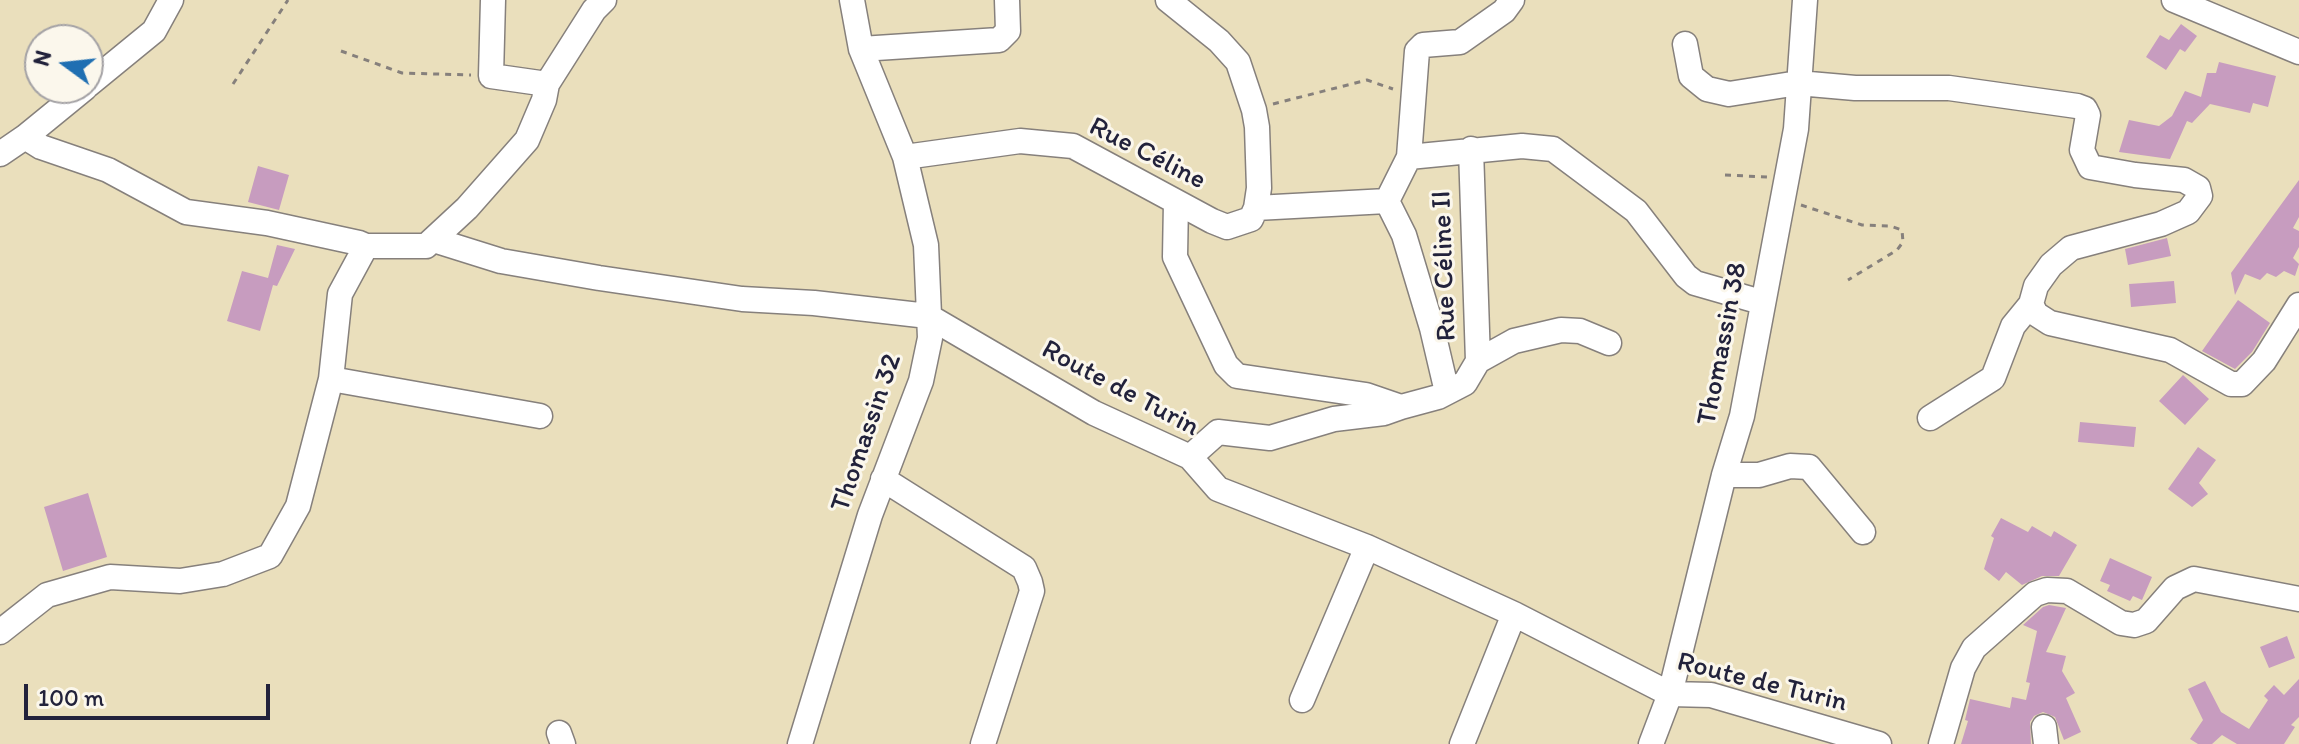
<!DOCTYPE html>
<meta charset="utf-8">
<style>
body{margin:0}
#map{position:relative;width:2299px;height:744px;overflow:hidden;background:#eadfbc;font-family:Itim,sans-serif}
canvas{display:block}
.north{position:absolute;left:24px;top:24px;width:80px;height:80px;box-sizing:border-box;background:#fbf7ec;border:2px solid #a4a2a5;border-radius:50%;rotate:285deg;font-size:22px;font-weight:700;line-height:32px;text-align:center;color:#22223b}
.north::after{content:'';display:block;margin:auto;width:28px;height:36px;background:#1f6fb2;clip-path:polygon(50% 0,100% 100%,50% 72%,0 100%)}
.scale{position:absolute;left:24px;top:684px;width:246px;height:36px;box-sizing:border-box;border:4px solid #22223b;border-top:0;padding-left:10px;font-size:24px;line-height:28px;white-space:nowrap;color:#22223b;-webkit-text-stroke:6px #fbf7ec;paint-order:stroke}
</style>
<div id="map">
<canvas width="2299" height="744"></canvas>
<div class="north">N</div>
<div class="scale">100 m</div>
</div>
<script>
const ctx = document.querySelector('canvas').getContext('2d');
ctx.lineJoin = 'round';
function fillPath(path, color) { ctx.fillStyle = color; ctx.fill(path, 'evenodd'); }
const toPath = rows => new Path2D(rows.map(r => 'M' + r).join(''));
function trace(path, color, width, dash) { ctx.strokeStyle = color; ctx.lineWidth = width; ctx.lineCap = dash ? 'butt' : 'round'; ctx.setLineDash(dash || []); ctx.stroke(path); }
function drawText(font, color, halo, rows, align = 'center') {
  ctx.font = font + ' Itim,sans-serif'; ctx.lineWidth = 6; ctx.setLineDash([]); ctx.textBaseline = 'middle'; ctx.strokeStyle = halo; ctx.fillStyle = color; for (const [text, x, y, turn = 0] of rows) {
    ctx.save(); ctx.translate(x, y); ctx.rotate((+turn || 0) * Math.PI / 180); ctx.textAlign = isNaN(turn) ? turn : align; if (halo) ctx.strokeText(text, 0, 0); ctx.fillText(text, 0, 0); ctx.restore();
  }
}
const building = toPath([
 [2181,24,2197,36,2185,52,2180,49,2166,70,2146,57,2160,35,2169,40],
 [2219,62,2276,76,2268,107,2253,103,2250,113,2210,104,2192,123,2187,121,2170,159,2119,152,2129,120,2159,126,2172,116,2185,91,2201,97,2207,73,2216,73],
 [258,166,289,175,279,210,248,202],
 [2299,180,2299,217,2293,228,2299,231,2299,247,2293,258,2299,264,2295,276,2284,271,2276,277,2267,273,2260,280,2245,274,2235,295,2231,273],
 [2167,238,2171,256,2128,265,2125,249],
 [277,245,295,249,277,286,273,285,260,331,227,321,242,271,268,278],
 [2174,281,2176,303,2131,307,2129,284],
 [2238,300,2270,323,2252,352,2235,369,2202,351],
 [2183,375,2209,399,2185,425,2159,401],
 [2080,422,2136,427,2134,447,2078,442],
 [2198,447,2216,460,2199,483,2208,494,2192,507,2168,489],
 [88,493,107,557,63,571,44,507],
 [2001,518,2028,532,2032,526,2051,537,2054,531,2077,545,2059,576,2042,576,2022,585,2006,572,1999,581,1984,569,1994,538,1991,536],
 [2110,558,2152,577,2142,600,2133,596,2130,601,2107,591,2110,585,2100,581],
 [2049,605,2066,608,2046,652,2066,656,2062,671,2075,693,2066,698,2081,732,2064,740,2055,717,2043,712,2034,716,2030,722,2031,744,1961,744,1968,721,1965,720,1970,699,2010,708,2012,697,2026,700,2030,683,2026,682,2037,631,2023,625,2043,607],
 [2287,636,2295,658,2269,668,2260,647],
 [2299,679,2299,717,2291,725,2295,727,2284,744,2237,744,2222,735,2212,744,2198,744,2190,739,2203,720,2188,689,2205,681,2221,712,2249,729,2268,700,2264,696,2274,685,2284,695]
]);
const path = toPath([
 [341,51,402,73,471,75],
 [233,84,288,0],
 [1273,104,1367,80,1393,89],
 [1725,175,1767,177],
 [1801,205,1862,225,1890,226,1902,230,1903,242,1897,250,1848,280]
]);
const minor = toPath([
 [493,0,491,76,547,84],
 [2174,0,2299,52],
 [1685,44,1691,76,1707,89,1729,94,1798,83,1855,88,1949,88,2077,106,2085,109,2088,115,2082,150,2090,167,2135,175,2184,180,2198,188,2200,196,2188,212,2161,224,2071,248,2051,265,2036,286,2031,304,2036,314,2050,323,2170,350,2231,384,2242,384,2264,361,2299,305],
 [861,49,999,40,1008,31,1007,0],
 [88,85,154,31,171,0],
 [25,137,41,147,108,170,186,212,267,223,359,243,366,246],
 [0,154,25,137,85,88],
 [905,157,1020,141,1073,146,1212,221,1227,227,1251,219,1256,208,1259,188,1257,127,1254,110,1238,62,1219,41,1168,0],
 [1409,157,1522,146,1553,149,1636,211,1686,276,1695,283,1761,302],
 [1387,201,1404,235,1432,328,1447,392],
 [1176,202,1175,257,1226,365,1237,376,1366,395,1401,407,1438,397,1465,383,1478,361,1471,149],
 [1256,208,1387,201,1409,157,1417,51,1423,45,1460,42,1504,11,1512,0],
 [434,240,501,261,599,278,742,299,814,303,928,316,1094,413,1190,457,1218,489,1367,547,1514,614,1670,694,1711,695,1879,744],
 [1478,361,1514,341,1561,330,1580,331,1609,343],
 [331,379,540,416],
 [1930,418,1993,378,2013,326,2031,304],
 [1190,457,1218,432,1270,438,1334,419,1384,413,1401,407],
 [1724,475,1759,475,1790,466,1809,467,1863,532],
 [883,479,1024,568,1030,582,1032,591,983,744],
 [0,632,47,595,110,577,180,581,223,574,270,556,298,506,331,379,340,294,366,246,426,246,467,208,527,140,544,100,547,84,594,10,604,0],
 [1302,700,1367,547],
 [2044,727,2046,744],
 [559,733,563,744],
 [800,744,870,515,921,381,930,338,926,245,905,157,861,49,852,0],
 [1462,744,1514,614],
 [1651,744,1670,694,1724,475,1742,416,1796,129,1805,0],
 [1941,744,1963,668,1974,648,2035,594,2047,590,2067,591,2121,623,2134,625,2146,621,2175,588,2194,579,2299,599]
]);
const streetNames = [
 ["Rue Céline",1147,154,27],
 ["Rue Céline II",1445,266,-92],
 ["Thomassin 38",1723,344,-79],
 ["Route de Turin",1120,389,28],
 ["Thomassin 32",867,433,-71],
 ["Route de Turin",1762,683,14]
];
fillPath(building, '#c79cbf');
trace(minor, '#86807c', 27);
trace(path, '#86807c', 3, [6, 6]);
trace(minor, '#fff', 24);
drawText('28px', '#22223b', '#fbf7ec', streetNames);
</script>
